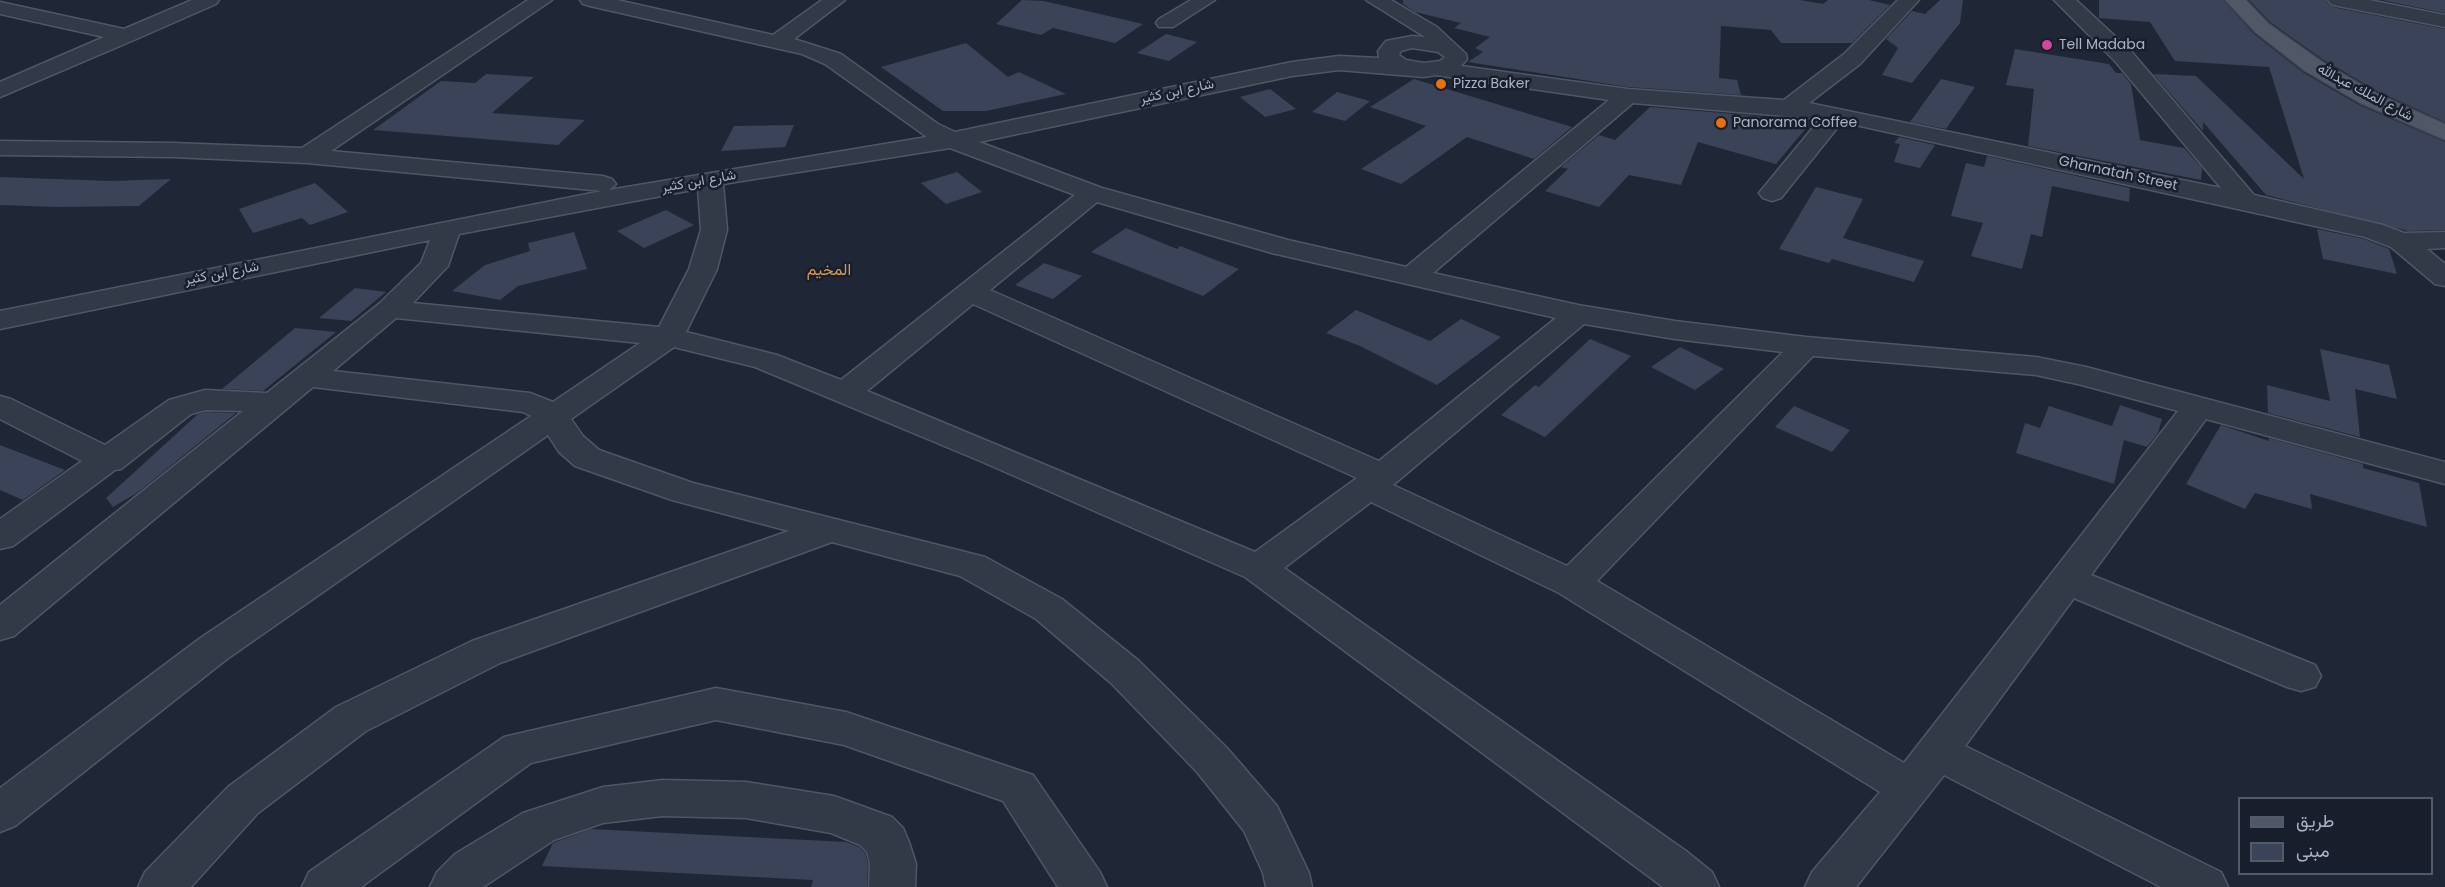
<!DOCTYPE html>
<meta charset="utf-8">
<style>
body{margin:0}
#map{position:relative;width:2445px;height:887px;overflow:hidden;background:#1f2737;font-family:Poppins,Vazirmatn,sans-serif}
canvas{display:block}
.legend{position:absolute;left:2238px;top:797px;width:195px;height:78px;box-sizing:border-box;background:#181e2b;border:2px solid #535a68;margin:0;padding:8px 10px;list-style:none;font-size:18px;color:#acb3c4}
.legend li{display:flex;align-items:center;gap:12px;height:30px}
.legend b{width:30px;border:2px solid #535a68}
</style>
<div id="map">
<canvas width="2445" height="887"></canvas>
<ul class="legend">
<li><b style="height:8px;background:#505867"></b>طريق</li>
<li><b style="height:16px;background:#3a4357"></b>مبنى</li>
</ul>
</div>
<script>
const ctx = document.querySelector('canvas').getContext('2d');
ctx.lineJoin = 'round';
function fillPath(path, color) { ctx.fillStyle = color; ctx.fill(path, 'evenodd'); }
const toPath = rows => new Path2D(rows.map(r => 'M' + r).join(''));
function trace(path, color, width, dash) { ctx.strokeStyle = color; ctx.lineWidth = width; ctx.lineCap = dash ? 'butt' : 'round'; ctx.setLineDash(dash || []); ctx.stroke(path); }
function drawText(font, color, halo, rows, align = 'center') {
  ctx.font = font + ' Poppins,Vazirmatn,sans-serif'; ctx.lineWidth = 5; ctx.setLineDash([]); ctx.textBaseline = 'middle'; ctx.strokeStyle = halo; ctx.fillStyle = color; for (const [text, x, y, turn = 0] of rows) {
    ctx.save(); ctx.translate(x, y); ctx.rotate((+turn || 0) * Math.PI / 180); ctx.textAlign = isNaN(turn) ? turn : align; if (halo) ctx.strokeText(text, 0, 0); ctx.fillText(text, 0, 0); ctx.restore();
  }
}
const building = toPath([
 [1022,0,1044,1,1143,24,1115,43,1053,28,1041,35,996,24],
 [1403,0,1800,0,1823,4,1828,0,1869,0,1890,5,1852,43,1781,43,1771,30,1721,26,1719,78,1737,80,1741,95,1628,87,1468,62,1483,52,1475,48,1490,37,1454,28,1461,23,1415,12,1403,4],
 [1940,0,1963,0,1960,23,1912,83,1882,75,1898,48,1886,39,1912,11,1925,14],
 [2099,0,2223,0,2254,34,2304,73,2359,105,2445,142,2445,230,2408,231,2266,195,2203,122,2203,131,2153,74,2196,76,2304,179,2269,67,2175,61,2150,22,2099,18],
 [2249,0,2326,0,2329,5,2337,8,2445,29,2445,122,2377,91,2322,59,2270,22],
 [2381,0,2445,0,2445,13],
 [1166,34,1197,42,1169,61,1137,53],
 [966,43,1008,77,1019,72,1066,94,986,111,943,111,881,67],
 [2015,49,2109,64,2116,73,2122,73,2131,84,2140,140,2184,148,2202,168,2201,180,2028,146,2034,89,2006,85],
 [486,74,534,77,492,113,585,120,558,145,373,130,441,81,475,83],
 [1414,79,1572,127,1534,159,1467,137,1401,184,1361,169,1426,126,1370,107],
 [1941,79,1975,87,1946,129,1910,122],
 [1270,89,1296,109,1265,117,1240,97],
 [1337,92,1370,101,1345,121,1312,112],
 [1650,107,1746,115,1811,122,1776,164,1698,142,1681,185,1629,175,1599,207,1545,191,1568,169,1561,167,1599,135,1615,140],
 [794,125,785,147,721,151,734,126],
 [1899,137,1935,145,1920,168,1894,162,1900,144,1894,143],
 [1987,156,2130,188,2129,202,2052,186,2042,237,2031,234,2022,269,1971,256,1983,223,1951,216,1966,163,1984,167],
 [957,172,982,192,946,204,921,183],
 [0,177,110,181,171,179,139,206,56,207,0,205],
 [315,183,348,212,310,225,302,218,253,233,239,209],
 [1816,187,1863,199,1843,238,1924,261,1914,282,1832,259,1829,263,1779,249],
 [666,210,694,225,644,248,617,231],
 [1126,228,1177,249,1180,246,1239,269,1203,296,1091,252],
 [2317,229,2364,239,2389,249,2397,274,2323,259],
 [574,232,587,269,518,286,500,300,452,291,485,265,530,251,528,243],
 [1044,263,1082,276,1053,299,1015,285],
 [355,288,386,292,351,321,319,318],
 [1356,310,1430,341,1461,319,1501,337,1437,385,1360,346,1326,333],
 [295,328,336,332,263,391,222,389],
 [1590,339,1631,356,1545,437,1501,415,1535,385,1539,387],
 [1680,347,1724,369,1695,390,1651,367],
 [2320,349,2389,365,2397,399,2355,389,2360,437,2268,413,2267,385,2330,401],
 [2120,405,2162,419,2158,433,2147,447,2124,440,2114,484,2016,453,2025,423,2040,428,2049,406,2112,426],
 [1794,406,1850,430,1832,452,1775,427],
 [206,412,236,413,137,493,113,507,106,498,198,414],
 [2221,425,2269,441,2269,438,2363,464,2363,468,2419,483,2427,527,2310,494,2312,509,2255,493,2245,509,2186,484],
 [0,445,65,470,23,500,0,490],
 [591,829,846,842,859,847,865,853,868,864,867,887,811,887,813,880,542,866,553,843]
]);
const minor = toPath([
 [192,0,219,0,216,4,134,40,0,97,0,82,104,37,0,14,0,2,124,29,192,0],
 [528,0,552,0,331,151,603,176,612,179,616,184,609,190,927,137,825,64,802,54,590,6,583,4,580,0,617,0,773,35,822,0,845,0,794,39,841,54,938,124,955,132,1292,62,1339,56,1379,58,1378,51,1386,41,1412,36,1425,37,1366,0,1391,0,1437,27,1466,54,1467,59,1461,66,1628,89,1784,100,1844,54,1898,0,1919,0,1860,64,1809,103,2221,188,2114,60,2054,0,2076,0,2130,50,2254,195,2383,225,2404,233,2445,232,2445,248,2427,249,2445,264,2445,286,2435,284,2391,247,2365,237,1842,122,1781,198,1772,201,1763,198,1759,193,1820,119,1633,103,1433,273,1578,305,1675,321,1806,337,2036,357,2086,367,2445,462,2445,484,2206,419,2091,575,2315,665,2321,676,2315,687,2301,691,2287,687,2074,598,1965,746,2221,872,2228,887,2161,887,1944,775,1856,887,1805,887,1812,872,1880,792,1559,593,1371,502,1284,568,1686,851,1712,872,1719,887,1663,887,1245,577,978,460,755,367,674,347,571,419,583,436,599,450,693,483,985,557,1062,599,1139,661,1227,748,1277,806,1309,873,1312,887,1266,887,1263,873,1244,831,1197,772,1111,683,1036,619,960,576,832,542,500,663,366,731,258,813,191,887,138,887,145,872,228,787,336,707,472,641,789,531,672,500,575,466,559,452,548,435,227,659,15,826,0,832,0,788,199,639,531,416,523,412,313,387,14,636,0,640,0,605,243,411,206,410,191,414,121,469,115,470,13,546,0,549,0,519,82,461,0,419,0,396,11,399,105,445,169,400,205,390,267,393,380,303,421,263,430,240,0,329,0,311,602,191,307,163,173,157,0,155,0,141,173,143,302,148,528,0],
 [1412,48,1438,52,1445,57,1440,61,1424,63,1406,60,1399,55,1401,51,1412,48],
 [1339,70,1424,77,1435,75,1609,100,1406,267,1288,240,1102,188,979,142,1292,76,1339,70],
 [950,148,1075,195,841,380,777,355,686,332,717,269,727,230,723,184,950,148],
 [698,189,701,230,689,269,659,327,413,303,448,266,459,234,698,189],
 [1097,202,1272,253,1556,318,1379,461,990,290,1097,202],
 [973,304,1357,478,1255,552,867,391,973,304],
 [396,318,640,343,553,402,530,393,333,371,396,318],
 [1584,324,1675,339,1783,352,1567,566,1393,485,1584,324],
 [1813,356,2036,375,2082,385,2178,411,1904,763,1597,581,1813,356],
 [1191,0,1215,0,1173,27,1159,27,1156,23,1159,19,1191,0],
 [2328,0,2369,0,2445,15,2445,27,2338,6,2331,4,2328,0],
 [716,688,846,712,1033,775,1100,872,1107,887,1058,887,1003,801,844,745,716,720,531,763,361,887,302,887,309,872,504,737,716,688],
 [663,780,746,782,834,796,892,817,903,828,909,842,916,864,915,887,869,887,870,864,867,852,860,845,831,833,746,818,663,816,603,823,554,840,483,887,430,887,437,872,455,854,523,813,603,787,663,780]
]);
const major = toPath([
 [2225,0,2246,0,2269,24,2321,61,2376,93,2445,124,2445,140,2360,103,2305,71,2255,32,2225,0]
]);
const markers = [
 [2047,45,6,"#d1479c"],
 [1441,84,6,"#e8710a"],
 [1721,123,6,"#e8710a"]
];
const farPoinames = [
 ["Tell Madaba",2059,45],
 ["Pizza Baker",1453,84],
 ["Panorama Coffee",1733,123]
];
const farStreetnames = [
 ["شارع ابن كثير",1177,92,-12],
 ["شارع الملك عبدالله",2365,93,28],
 ["Gharnatah Street",2118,174,12],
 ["شارع ابن كثير",699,182,-10],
 ["شارع ابن كثير",222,274,-11]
];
const neighbourhoodNames = [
 ["المخيم",829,271]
];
fillPath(building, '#3a4357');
trace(minor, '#505665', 3);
trace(major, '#3c4251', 3);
fillPath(minor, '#323947');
fillPath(major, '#505867');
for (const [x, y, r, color] of markers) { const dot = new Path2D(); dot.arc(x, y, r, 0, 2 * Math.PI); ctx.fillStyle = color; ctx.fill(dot); trace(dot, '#181e2b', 2); }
drawText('14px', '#acb3c4', '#181e2b', farPoinames, 'left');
drawText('14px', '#acb3c4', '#181e2b', farStreetnames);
drawText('16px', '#d69856', '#181e2b', neighbourhoodNames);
</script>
